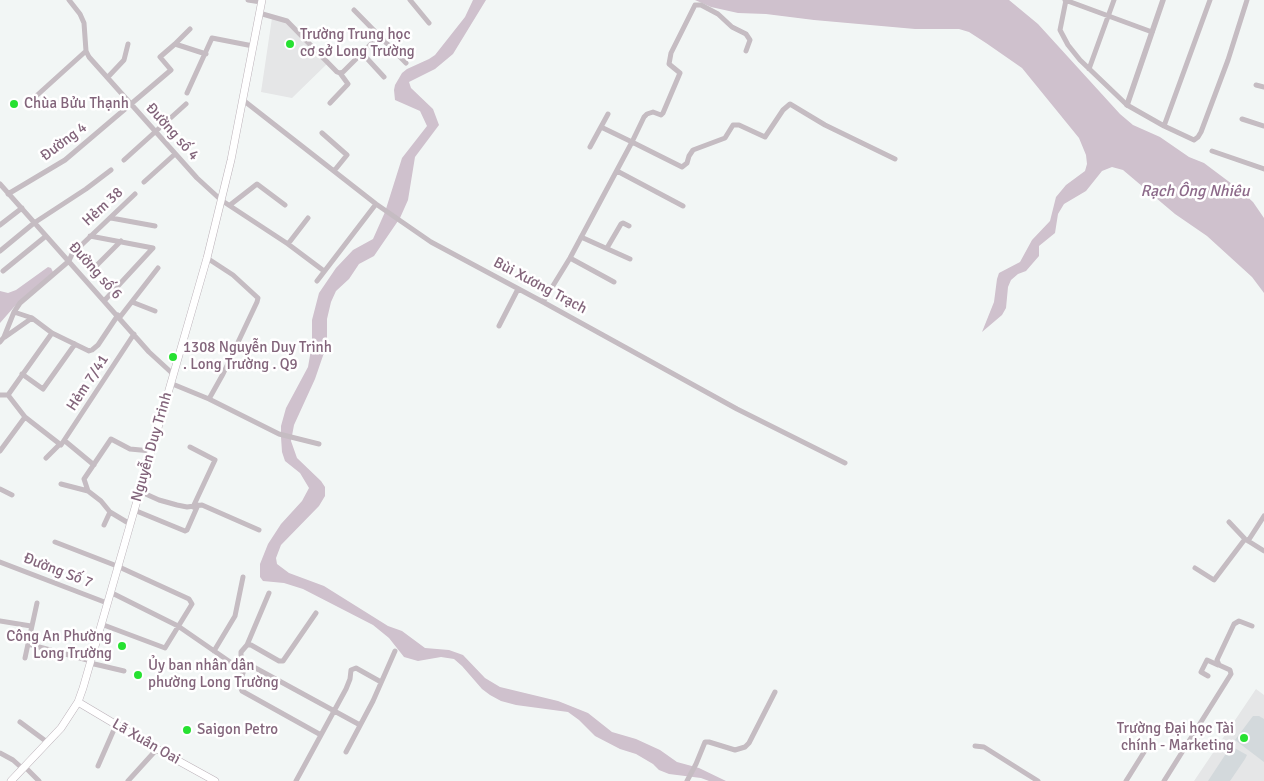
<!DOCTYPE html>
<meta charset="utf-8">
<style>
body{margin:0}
canvas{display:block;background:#f2f6f5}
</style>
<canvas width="1264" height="781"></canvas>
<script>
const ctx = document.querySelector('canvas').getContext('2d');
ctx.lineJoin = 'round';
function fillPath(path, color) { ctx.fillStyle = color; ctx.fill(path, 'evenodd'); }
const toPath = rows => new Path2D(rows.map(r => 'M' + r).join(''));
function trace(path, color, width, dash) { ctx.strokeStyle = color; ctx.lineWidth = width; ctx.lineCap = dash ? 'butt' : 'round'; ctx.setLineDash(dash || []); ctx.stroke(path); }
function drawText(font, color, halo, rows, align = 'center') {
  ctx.font = font + ' Signika,sans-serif'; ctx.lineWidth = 5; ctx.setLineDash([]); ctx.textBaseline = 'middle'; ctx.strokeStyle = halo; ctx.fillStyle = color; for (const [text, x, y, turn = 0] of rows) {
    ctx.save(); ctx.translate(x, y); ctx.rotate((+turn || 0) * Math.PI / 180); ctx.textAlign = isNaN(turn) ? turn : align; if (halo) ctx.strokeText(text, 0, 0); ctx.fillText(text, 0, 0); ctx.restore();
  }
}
const built = toPath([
 [272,18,289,22,329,62,292,98,261,92],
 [1256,689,1264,695,1264,781,1194,781]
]);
const green = toPath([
 [1253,716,1259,716,1264,719,1264,762,1235,740],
 [1231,746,1247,755,1245,759,1230,781,1208,781]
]);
const water = toPath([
 [473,0,486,0,453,54,435,69,409,82,411,88,433,109,439,125,415,157,408,200,400,218,374,256,359,264,349,279,336,291,331,302,327,319,327,344,315,379,294,425,291,441,297,458,321,481,325,487,325,496,319,506,281,545,276,558,277,564,289,573,324,586,388,626,402,631,425,648,449,650,463,655,485,678,500,687,558,701,588,713,612,732,636,739,660,750,677,762,699,768,726,781,709,781,701,778,669,774,659,770,653,764,636,754,620,749,595,736,579,720,568,712,516,705,501,701,490,695,482,689,462,666,454,659,441,657,418,661,404,657,389,638,373,625,303,589,284,583,263,581,260,577,260,564,268,544,281,524,302,501,309,488,300,473,285,461,282,452,281,437,281,426,286,408,308,367,312,344,312,320,319,293,336,268,353,250,373,239,385,212,402,158,427,126,420,111,395,100,394,90,395,85,402,73,407,69,429,59,435,55,465,17],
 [695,0,1009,0,1038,24,1120,114,1133,125,1160,137,1189,157,1204,163,1240,190,1253,202,1264,218,1264,293,1252,277,1207,236,1175,214,1123,170,1112,167,1102,171,1086,191,1064,204,1058,214,1055,233,1039,246,1039,256,1026,271,1018,274,1011,280,1008,287,1006,308,1002,315,982,332,994,302,997,279,999,273,1020,262,1032,240,1050,221,1056,197,1066,185,1085,171,1087,164,1086,155,1079,138,1022,68,986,43,969,32,959,29,915,29,814,20,766,14,738,13,711,7],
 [48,267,51,268,53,272,14,307,0,323,0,291,8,293,16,290]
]);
const minor = toPath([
 [69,0,80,14,84,23,86,51,89,57,197,178,221,200,288,244,324,271],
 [248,0,261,2],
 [410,0,429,23],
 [1065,0,1152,32],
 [1066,0,1060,30,1068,45,1080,60,1127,105,1164,126,1194,140,1198,137,1201,132,1228,60,1247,0],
 [354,10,406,63],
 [259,13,287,21,337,72,340,73,343,72,379,36],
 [175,44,190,29],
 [362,53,384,77],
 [1089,69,1114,0],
 [108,77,124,60,128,44],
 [1256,85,1264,87],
 [187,93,212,38,253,46],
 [34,98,86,51],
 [243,100,376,204,431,242,543,302,737,409,845,463],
 [330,103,348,84,340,73],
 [1242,119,1264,126],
 [1164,126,1210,0],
 [601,127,632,142,644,117,647,114,653,112,661,115,663,113,680,73,669,64,671,53,695,5,701,5,718,14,732,27,746,34,750,40,746,51],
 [322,133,347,155,334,171],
 [590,147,608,114],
 [1212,151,1264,169],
 [124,160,186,104],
 [617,171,683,206],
 [144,182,175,154],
 [0,184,149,352,173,374],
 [8,194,65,160,171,70,160,57,175,44,206,54],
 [230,205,257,184,285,205],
 [111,218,155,226],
 [0,225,22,208],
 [90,236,153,248,104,301],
 [581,237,630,259],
 [288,244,308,218],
 [607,248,621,224,623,223,629,226],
 [0,251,34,223,86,189,111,170],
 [207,258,233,275,258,298,257,302,223,374,209,399],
 [570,258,614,282],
 [97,265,121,241],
 [3,271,46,236],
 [317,281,376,204],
 [132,302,155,311],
 [543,302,570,258,632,142,682,167,687,163,689,156,693,150,725,138,733,125,739,125,765,137,783,110,790,104,825,125,895,159],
 [120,317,158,268],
 [32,318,52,333],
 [499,326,518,289],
 [5,337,32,318,14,312],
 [0,342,4,337,14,312,20,303,69,261,72,254,135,194],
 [22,374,43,389,75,344],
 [170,383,209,399,279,434,319,444],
 [0,395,8,395,52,333,89,351,92,350,98,345,118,315],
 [25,417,61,445,134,334],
 [65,441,94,465],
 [190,447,215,460,193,507],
 [0,451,25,417,8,395],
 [46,458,60,444],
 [61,484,88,491,101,501,110,512,130,524],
 [0,489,12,495],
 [88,491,84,479,111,439,130,449,151,451],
 [139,491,159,500,177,505,187,507,202,505,259,530],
 [134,510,185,531,187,530,198,505],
 [1229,522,1245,539,1264,551],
 [104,525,110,512],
 [1248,541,1264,516],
 [55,542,117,566,189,599,192,604,165,648,101,624],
 [0,562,107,603],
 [1195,568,1214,580,1245,539],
 [110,592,178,626,233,664,241,666,250,665,360,725],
 [37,603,28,644,91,661],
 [0,621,31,626],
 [247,645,269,593],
 [214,651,235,616,243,577],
 [25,658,28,644],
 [90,663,124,671],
 [246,665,239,684,242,691,321,735],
 [241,666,241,652,247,645,251,645,279,661,283,661,316,613],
 [1208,676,1201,672,1207,660,1218,665],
 [20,722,47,742],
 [975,746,984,747,1038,781],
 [346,752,373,701,395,651],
 [0,753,13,760,23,769],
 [98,766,116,725],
 [25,767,39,781],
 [128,781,157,749],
 [296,781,346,689,350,679,351,670,356,668,381,682],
 [687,781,696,764,705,742,709,742,735,750,745,747,749,743,775,692],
 [1126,781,1151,741],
 [1164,781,1231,674,1230,670,1219,665,1217,660,1234,624,1239,621,1252,626]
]);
const tertiary = toPath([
 [1127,105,1163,0]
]);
const secondary = toPath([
 [78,702,157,749,215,781],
 [11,781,61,728,78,702,83,688,207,258,231,160,262,0]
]);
const markers = [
 [290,44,5,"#26e131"],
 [14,104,5,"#26e131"],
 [173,357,5,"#26e131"],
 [122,646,5,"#26e131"],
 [138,675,5,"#26e131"],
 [187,730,5,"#26e131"],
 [1244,738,5,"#26e131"]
];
const poiNames = [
 ["Trường Trung học",300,35],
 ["cơ sở Long Trường",300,52],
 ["Chùa Bửu Thạnh",24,104],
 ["1308 Nguyễn Duy Trinh",183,348],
 [". Long Trường . Q9",183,365],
 ["Công An Phường",112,637,"right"],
 ["Long Trường",112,654,"right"],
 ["Ủy ban nhân dân",148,666],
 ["phường Long Trường",148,683],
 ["Trường Đại học Tài",1234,729,"right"],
 ["chính - Marketing",1234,746,"right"],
 ["Saigon Petro",197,730]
];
const streetNames = [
 ["Đường số 4",172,132,48],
 ["Đường 4",64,142,-37],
 ["Hẻm 38",103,207,-43],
 ["Đường số 6",95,271,48],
 ["Bùi Xương Trạch",540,286,28],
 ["Hẻm 7/41",88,383,-57],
 ["Nguyễn Duy Trinh",152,447,-74],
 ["Đường Số 7",58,571,21],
 ["Lã Xuân Oai",146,742,30]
];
const waterNames = [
 ["Rạch Ông Nhiêu",1195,192]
];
fillPath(built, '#e5e6e7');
fillPath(green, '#d3d9dc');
fillPath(water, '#cfc1cd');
trace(secondary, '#bbb1b8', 8);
trace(minor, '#c5bcc2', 5);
trace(tertiary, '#c5bcc2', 5.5);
trace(secondary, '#fff', 7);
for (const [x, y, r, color] of markers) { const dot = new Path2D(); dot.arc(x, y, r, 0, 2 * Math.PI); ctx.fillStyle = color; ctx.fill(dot); trace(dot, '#fff', 2); }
drawText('15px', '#83657b', '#fff', poiNames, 'left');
drawText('15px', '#83657b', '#fff', streetNames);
drawText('italic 16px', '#8d6a8a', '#fff', waterNames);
</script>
